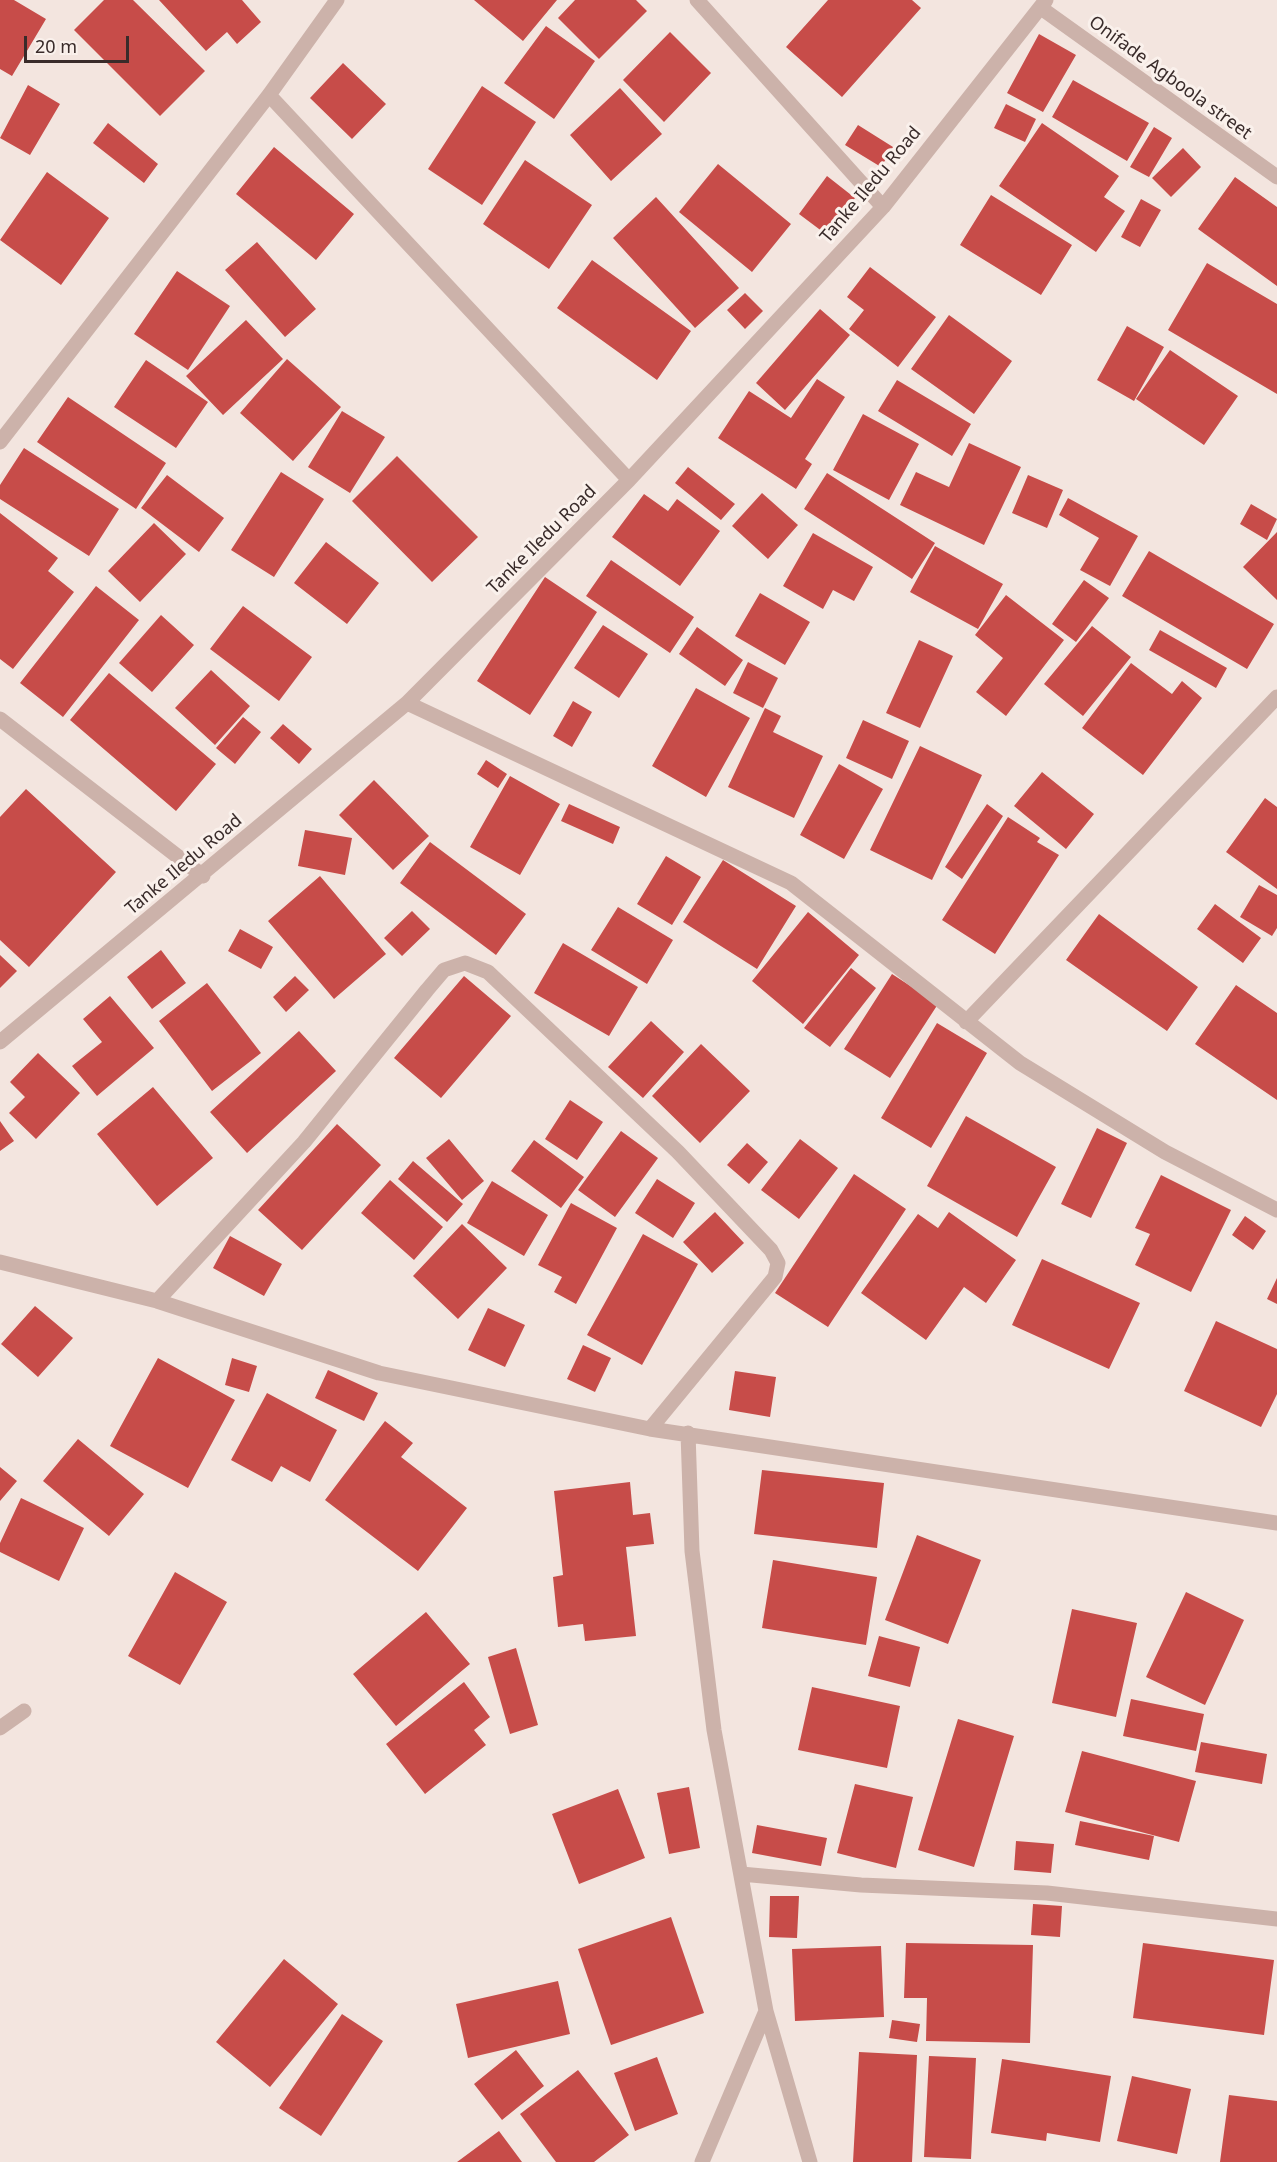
<!DOCTYPE html>
<style>
body{margin:0}
#map{position:relative;width:1277px;height:2162px;overflow:hidden;background:#f3e5df;font-family:"Noto Sans",sans-serif}
canvas{display:block}
.scale{position:absolute;left:24px;top:36px;width:105px;height:27px;box-sizing:border-box;border:3px solid #392b2a;border-top:0;padding-left:8px;font-size:18px;line-height:21px;white-space:nowrap;color:#392b2a;-webkit-text-stroke:4px #faf1ec;paint-order:stroke}
</style>
<div id="map">
<canvas width="1277" height="2162"></canvas>
<div class="scale">20 m</div>
</div>
<script>
const ctx = document.querySelector('canvas').getContext('2d');
ctx.lineJoin = 'round';
function fillPath(path, color) { ctx.fillStyle = color; ctx.fill(path, 'evenodd'); }
const toPath = rows => new Path2D(rows.map(r => 'M' + r).join(''));
function trace(path, color, width, dash) { ctx.strokeStyle = color; ctx.lineWidth = width; ctx.lineCap = dash ? 'butt' : 'round'; ctx.setLineDash(dash || []); ctx.stroke(path); }
function drawText(font, color, halo, rows, align = 'center') {
  ctx.font = font + ' "Noto Sans",sans-serif'; ctx.lineWidth = 6; ctx.setLineDash([]); ctx.textBaseline = 'middle'; ctx.strokeStyle = halo; ctx.fillStyle = color; for (const [text, x, y, turn = 0] of rows) {
    ctx.save(); ctx.translate(x, y); ctx.rotate((+turn || 0) * Math.PI / 180); ctx.textAlign = isNaN(turn) ? turn : align; if (halo) ctx.strokeText(text, 0, 0); ctx.fillText(text, 0, 0); ctx.restore();
  }
}
const building = toPath([
 [0,0,14,0,46,19,12,76,0,69],
 [104,0,133,0,205,71,160,116,74,30],
 [159,0,242,0,261,22,237,44,227,32,206,51],
 [474,0,557,0,523,41],
 [575,0,636,0,647,11,599,59,558,18],
 [828,0,912,0,921,8,842,97,786,47],
 [546,26,595,61,554,119,504,83],
 [670,32,711,73,664,122,623,80],
 [1039,34,1076,55,1043,112,1007,93],
 [343,63,386,104,352,139,310,98],
 [1073,80,1149,123,1127,161,1052,117],
 [28,85,60,104,30,155,0,138],
 [482,86,536,122,482,205,428,169],
 [620,88,662,134,611,181,570,135],
 [1006,104,1036,119,1025,142,994,128],
 [108,123,158,164,144,183,93,143],
 [1042,123,1119,176,1104,197,1125,211,1096,252,999,186],
 [858,125,893,147,881,167,845,145],
 [1154,127,1172,138,1149,177,1130,167],
 [274,147,354,214,316,260,236,194],
 [1183,148,1201,167,1171,197,1152,178],
 [525,160,592,205,549,269,483,224],
 [718,164,791,224,752,272,679,212],
 [47,172,109,218,61,285,0,240],
 [827,176,855,198,827,235,799,214],
 [1235,177,1277,207,1277,286,1198,229],
 [991,195,1072,245,1041,295,960,245],
 [656,197,739,288,695,328,613,238],
 [1141,199,1161,210,1140,247,1121,237],
 [257,242,316,309,285,337,225,270],
 [592,260,691,331,657,380,557,308],
 [1207,263,1277,304,1277,394,1168,330],
 [870,267,936,317,898,367,849,329,864,310,847,297],
 [177,271,230,306,188,370,134,334],
 [745,293,763,311,745,329,727,310],
 [820,309,850,335,785,410,756,383],
 [949,315,1012,361,974,414,911,369],
 [246,320,283,359,223,415,186,376],
 [1127,326,1164,347,1134,401,1097,380],
 [1170,350,1238,396,1204,445,1136,399],
 [287,359,341,407,293,461,240,413],
 [146,360,208,402,176,448,114,407],
 [817,379,845,397,805,459,812,464,796,489,718,438,749,391,791,418],
 [897,380,971,424,952,456,878,411],
 [68,397,166,463,136,509,37,442],
 [342,411,385,437,350,493,308,467],
 [863,414,919,444,889,500,833,470],
 [969,443,1021,467,984,545,900,505,916,472,949,487],
 [24,448,119,509,89,556,0,499,0,485],
 [397,456,478,537,432,582,352,501],
 [688,467,735,504,721,520,675,483],
 [281,472,324,499,274,577,231,550],
 [827,473,935,543,912,579,804,509],
 [167,475,224,518,199,552,141,508],
 [1028,475,1063,490,1047,528,1012,513],
 [762,493,798,525,768,559,732,526],
 [644,494,668,511,677,499,720,531,680,586,612,537],
 [1068,498,1138,536,1110,586,1080,570,1099,538,1059,515],
 [1251,504,1277,519,1267,540,1240,524],
 [0,513,58,558,48,571,74,592,13,669,0,659],
 [154,523,186,554,140,602,108,571],
 [1277,532,1277,600,1243,567],
 [813,533,873,567,854,601,833,590,823,609,783,586],
 [326,542,379,583,347,624,294,583],
 [935,546,1003,584,978,629,910,592],
 [1149,551,1274,624,1247,669,1122,596],
 [611,560,694,617,670,653,586,596],
 [545,577,597,612,530,715,477,681],
 [1084,580,1109,598,1076,642,1052,624],
 [96,586,139,620,63,717,20,683],
 [760,593,810,622,785,665,735,636],
 [1006,595,1064,640,1006,716,976,692,1003,658,975,635],
 [243,606,312,657,279,701,210,649],
 [161,615,194,645,152,692,119,663],
 [603,625,648,654,619,698,574,668],
 [1092,626,1131,657,1083,716,1044,684],
 [697,627,743,660,725,686,679,654],
 [1160,630,1227,668,1216,688,1149,650],
 [919,640,953,656,920,728,886,713],
 [748,662,778,678,763,708,733,693],
 [1131,663,1172,694,1182,681,1202,698,1143,775,1082,728],
 [211,670,250,706,215,745,175,708],
 [109,673,216,764,176,811,70,720],
 [696,688,750,718,706,797,652,766],
 [573,701,592,712,572,747,553,736],
 [765,708,781,716,773,732,823,756,794,818,728,787],
 [243,717,261,732,235,764,216,748],
 [863,720,909,741,892,779,846,758],
 [283,724,312,749,299,764,270,738],
 [920,746,982,775,932,880,870,850],
 [486,760,507,774,498,788,477,774],
 [839,764,883,789,844,859,800,835],
 [1042,772,1094,814,1066,849,1014,806],
 [510,776,560,804,520,875,470,847],
 [374,780,429,836,393,870,339,815],
 [26,789,116,872,29,967,0,940,0,817],
 [1265,798,1277,807,1277,889,1226,852],
 [569,804,620,827,613,844,561,821],
 [987,804,1003,816,962,879,945,867],
 [1008,817,1040,838,1037,842,1059,855,995,954,942,920],
 [305,830,352,838,345,875,298,866],
 [430,842,526,914,496,955,400,883],
 [666,856,701,877,672,925,637,904],
 [723,860,796,906,757,969,683,922],
 [320,876,386,954,334,999,268,921],
 [1259,885,1277,895,1277,928,1272,936,1240,917],
 [1215,904,1261,938,1243,963,1197,929],
 [618,907,673,940,647,984,591,950],
 [412,911,430,929,402,956,384,938],
 [808,912,859,955,803,1024,752,981],
 [1099,914,1198,987,1167,1031,1066,960],
 [240,929,273,947,261,969,228,951],
 [563,943,638,987,609,1036,534,993],
 [161,950,186,983,152,1009,127,977],
 [0,955,17,971,0,988],
 [851,968,876,988,830,1047,804,1028],
 [892,974,938,1004,890,1078,844,1049],
 [295,976,309,990,286,1012,273,997],
 [464,976,511,1016,441,1098,394,1058],
 [207,983,261,1053,212,1091,159,1021],
 [1236,985,1277,1013,1277,1100,1195,1044],
 [110,996,154,1048,97,1096,72,1066,102,1042,83,1019],
 [651,1021,684,1052,643,1098,608,1067],
 [937,1023,987,1053,931,1148,881,1118],
 [299,1031,336,1071,247,1153,210,1112],
 [701,1044,750,1091,700,1143,652,1096],
 [38,1053,80,1093,36,1139,9,1113,25,1097,10,1082],
 [153,1087,213,1158,157,1206,97,1134],
 [570,1100,603,1122,577,1160,545,1139],
 [966,1116,1056,1167,1017,1237,927,1186],
 [0,1121,14,1141,0,1151],
 [337,1124,381,1165,302,1250,258,1210],
 [1097,1128,1127,1143,1091,1218,1061,1204],
 [621,1131,658,1158,615,1217,578,1190],
 [449,1139,484,1181,462,1200,426,1158],
 [800,1139,838,1168,799,1219,761,1190],
 [534,1140,584,1177,561,1208,511,1171],
 [747,1143,768,1162,749,1184,727,1165],
 [413,1161,463,1204,447,1222,398,1179],
 [854,1174,906,1209,828,1327,775,1293],
 [1161,1175,1231,1210,1191,1292,1135,1265,1150,1234,1135,1228],
 [657,1179,695,1203,673,1238,635,1213],
 [390,1180,443,1227,414,1260,361,1213],
 [492,1181,548,1215,524,1256,467,1223],
 [571,1203,617,1228,576,1304,554,1292,562,1277,538,1265],
 [715,1212,744,1243,712,1273,683,1242],
 [949,1212,1016,1260,986,1303,964,1287,926,1340,861,1293,918,1214,938,1228],
 [1245,1216,1266,1231,1253,1250,1232,1235],
 [462,1224,507,1268,458,1319,413,1276],
 [643,1234,698,1264,642,1365,587,1335],
 [230,1236,282,1264,264,1296,213,1268],
 [1042,1259,1140,1303,1109,1369,1012,1325],
 [1277,1278,1277,1304,1267,1299],
 [35,1306,73,1338,38,1377,1,1344],
 [488,1308,525,1325,505,1367,468,1350],
 [1216,1321,1277,1349,1277,1394,1261,1427,1184,1391],
 [583,1345,611,1358,595,1392,567,1379],
 [158,1358,235,1400,188,1488,110,1446],
 [232,1358,257,1366,249,1392,225,1385],
 [328,1370,378,1393,364,1421,315,1398],
 [735,1371,776,1377,770,1417,729,1410],
 [267,1393,337,1430,310,1482,281,1466,272,1482,231,1460],
 [385,1421,413,1443,401,1457,467,1508,418,1571,325,1500],
 [78,1439,144,1494,109,1536,43,1481],
 [0,1467,17,1481,0,1501],
 [762,1470,884,1483,877,1548,754,1534],
 [630,1482,633,1515,650,1513,654,1544,626,1547,636,1636,585,1641,583,1624,558,1627,553,1577,563,1575,554,1491],
 [21,1498,84,1528,59,1581,0,1552,0,1543],
 [917,1535,981,1560,948,1644,885,1620],
 [773,1560,877,1577,866,1645,762,1628],
 [175,1572,227,1602,180,1685,128,1656],
 [1186,1592,1244,1620,1205,1705,1146,1677],
 [1072,1609,1137,1623,1116,1717,1052,1703],
 [426,1612,470,1664,396,1726,353,1674],
 [879,1636,920,1647,910,1687,868,1676],
 [516,1648,538,1725,510,1734,488,1657],
 [464,1682,490,1717,474,1730,486,1745,425,1794,386,1744],
 [812,1687,900,1706,887,1768,798,1750],
 [1131,1699,1204,1714,1196,1751,1123,1736],
 [958,1719,1014,1736,974,1867,918,1850],
 [1201,1742,1267,1754,1262,1784,1195,1772],
 [1082,1751,1196,1781,1179,1842,1065,1812],
 [855,1784,913,1797,896,1868,837,1853],
 [689,1787,700,1848,669,1854,657,1793],
 [618,1789,645,1858,579,1884,552,1814],
 [1080,1821,1154,1836,1149,1860,1075,1845],
 [757,1825,827,1838,821,1866,752,1853],
 [1016,1841,1054,1844,1051,1873,1014,1870],
 [770,1896,799,1896,797,1938,769,1937],
 [1033,1904,1062,1906,1060,1937,1031,1935],
 [671,1917,704,2013,611,2045,578,1949],
 [906,1943,1033,1945,1030,2043,926,2041,927,1998,904,1998],
 [1143,1943,1274,1960,1264,2035,1133,2018],
 [881,1946,884,2017,795,2021,792,1949],
 [284,1959,338,2004,270,2087,216,2042],
 [558,1981,570,2034,468,2058,456,2004],
 [342,2014,383,2041,321,2136,279,2108],
 [892,2020,920,2024,917,2042,889,2038],
 [516,2050,544,2086,502,2120,474,2084],
 [859,2052,917,2055,912,2162,853,2162],
 [929,2056,976,2058,971,2159,924,2157],
 [657,2057,678,2114,635,2131,614,2073],
 [1002,2059,1111,2076,1100,2142,1047,2133,1046,2141,991,2133],
 [578,2070,629,2135,594,2162,556,2162,520,2114],
 [1132,2076,1191,2089,1177,2154,1117,2141],
 [1229,2095,1277,2101,1277,2162,1220,2162],
 [499,2131,522,2162,457,2162]
]);
const minor = toPath([
 [697,0,883,207],
 [1041,8,1277,177],
 [269,95,629,480],
 [0,442,269,95,337,0],
 [407,703,791,883,1020,1063,1165,1152,1277,1210],
 [0,719,203,876],
 [966,1022,1277,697],
 [0,1042,407,703,629,480,883,207,1046,0],
 [0,1262,157,1301,379,1373,650,1429,1277,1523],
 [157,1301,304,1142,427,990,444,970,465,963,488,972,678,1152,771,1250,778,1263,775,1277,650,1429],
 [688,1433,692,1551,714,1730,766,2011,810,2162],
 [0,1728,24,1711],
 [741,1874,861,1885,1047,1893,1277,1919],
 [702,2162,766,2011]
]);
const streetNames = [
 ["Onifade Agboola street",1170,78,36],
 ["Tanke Iledu Road",871,185,-50],
 ["Tanke Iledu Road",542,540,-45],
 ["Tanke Iledu Road",184,865,-40]
];
fillPath(building, '#c74c49');
trace(minor, '#ccb2aa', 15);
drawText('18px', '#392b2a', '#faf1ec', streetNames);
</script>
